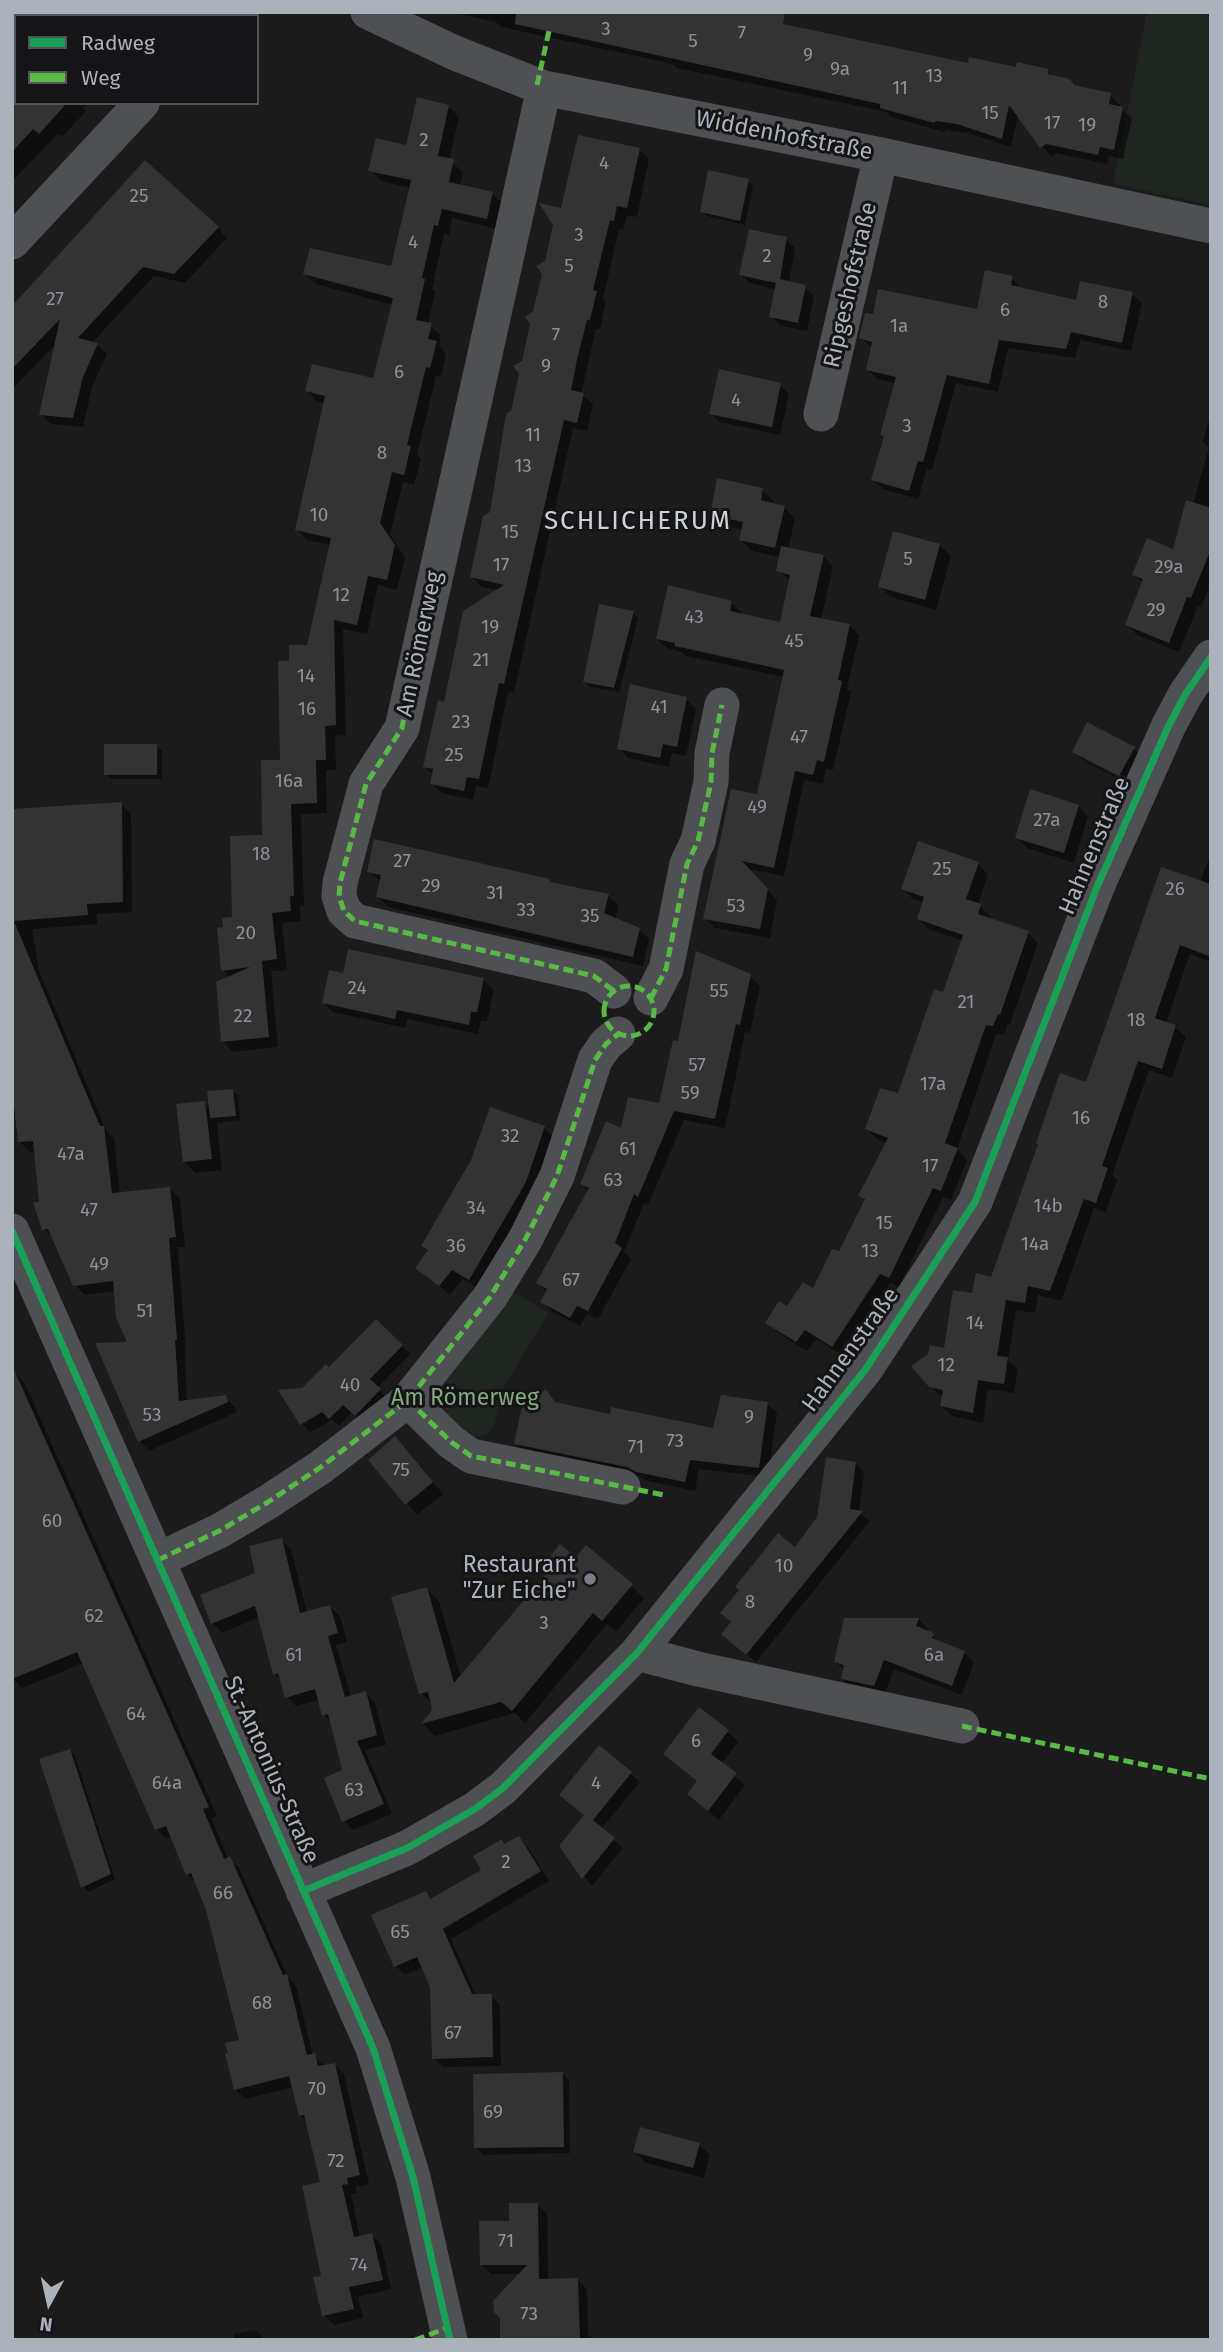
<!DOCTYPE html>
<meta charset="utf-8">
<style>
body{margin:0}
#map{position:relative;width:1223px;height:2352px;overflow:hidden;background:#1b1b1b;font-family:"Fira Sans",sans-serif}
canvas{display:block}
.frame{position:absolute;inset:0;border:14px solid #acb2bc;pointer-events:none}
.legend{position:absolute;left:14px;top:14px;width:245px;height:91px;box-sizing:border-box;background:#151517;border:2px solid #515459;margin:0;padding:9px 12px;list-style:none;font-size:21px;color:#acb2bc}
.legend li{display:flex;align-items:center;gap:14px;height:35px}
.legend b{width:35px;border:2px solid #515459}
.north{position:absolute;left:14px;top:2268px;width:70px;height:70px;-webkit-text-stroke:5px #151517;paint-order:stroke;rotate:188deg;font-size:19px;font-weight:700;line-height:28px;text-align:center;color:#acb2bc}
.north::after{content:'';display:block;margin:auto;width:24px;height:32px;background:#acb2bc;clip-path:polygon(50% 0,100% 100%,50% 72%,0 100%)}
</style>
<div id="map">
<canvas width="1223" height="2352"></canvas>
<div class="frame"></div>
<ul class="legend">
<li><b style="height:9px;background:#1a9f57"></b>Radweg</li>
<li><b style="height:9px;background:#58b947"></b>Weg</li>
</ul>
<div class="north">N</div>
</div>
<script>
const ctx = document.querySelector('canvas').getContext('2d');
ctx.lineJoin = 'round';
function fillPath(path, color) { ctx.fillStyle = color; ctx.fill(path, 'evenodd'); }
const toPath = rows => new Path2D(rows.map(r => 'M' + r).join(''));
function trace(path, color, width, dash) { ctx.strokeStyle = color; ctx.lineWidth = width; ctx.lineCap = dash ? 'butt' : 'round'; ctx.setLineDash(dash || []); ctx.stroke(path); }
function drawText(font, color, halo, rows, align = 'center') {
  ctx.font = font + ' "Fira Sans",sans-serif'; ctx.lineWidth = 6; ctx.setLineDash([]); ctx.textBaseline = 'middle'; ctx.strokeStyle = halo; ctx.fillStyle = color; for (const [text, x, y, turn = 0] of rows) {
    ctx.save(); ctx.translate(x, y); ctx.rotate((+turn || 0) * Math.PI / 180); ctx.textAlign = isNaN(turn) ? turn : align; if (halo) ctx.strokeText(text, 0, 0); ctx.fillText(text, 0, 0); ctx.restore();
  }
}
const green = toPath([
 [1147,12,1211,12,1211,205,1113,184],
 [511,1291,549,1313,503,1388,493,1427,486,1435,466,1439,424,1390]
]);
const shadow = toPath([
 [451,12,726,12,969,65,1047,70,1054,77,1076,88,1110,95,1120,105,1119,108,1132,118,1123,159,1109,156,1107,164,1056,153,1051,157,1018,115,1011,147,968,133,947,130,944,132,891,117,887,112,677,68,673,64,502,27,496,22],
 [14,73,16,103,87,103,83,108,86,111,62,137,58,134,12,181,12,75],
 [449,107,459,117,449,160,463,172,460,186,492,193,503,204,497,229,452,218,449,235,444,234,432,289,435,292,428,324,441,335,439,346,446,354,441,377,436,376,417,455,421,459,414,485,403,482,390,535,405,557,397,590,378,585,367,634,343,629,346,735,335,736,336,770,326,770,327,813,301,814,304,906,300,906,301,921,282,923,287,970,271,971,278,1047,233,1052,222,1041,230,978,223,970,225,929,234,918,264,836,281,761,291,662,308,647,331,545,307,540,297,529,325,403,318,402,307,391,374,381,393,305,316,284,305,274,392,268,411,188,381,181,370,170,408,147],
 [639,149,649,159,637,217,627,215,623,230,619,229,603,299,606,302,600,329,596,329,581,394,593,404,587,431,573,428,514,693,508,692,488,788,476,786,473,800,442,793,432,783,434,775,425,767,445,704,499,590,482,587,472,577,491,513,546,262,563,210],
 [748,181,753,186,745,225,707,216,702,211],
 [218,228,227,238,185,283,154,276,92,343,97,344,107,354,92,387,83,427,51,424,41,414,56,344,12,389,12,313],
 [786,239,795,248,789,283,805,287,814,296,807,331,780,325,771,316,777,290,750,283,740,274],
 [1012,278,1021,289,1078,302,1132,294,1142,303,1131,351,1080,340,1075,358,1008,348,998,392,956,383,932,470,927,469,918,499,883,489,873,480,885,438,881,434,896,383,877,379,868,370,873,348,861,338,978,311],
 [780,385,789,394,780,435,720,422,711,413],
 [1211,412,1211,584,1201,607,1198,606,1179,652,1137,635,1127,625,1143,583,1134,575,1174,551,1193,504,1209,447,1203,442],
 [762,490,774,501,773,505,784,507,795,519,788,549,823,556,833,566,821,620,849,625,859,635,847,689,851,692,833,770,826,769,823,784,804,780,784,876,747,869,777,900,770,938,715,928,705,918,758,796,784,677,686,656,682,652,667,648,657,639,731,602,741,612,740,615,782,624,791,581,778,570,780,557,752,551,741,540,744,530,723,525,712,514],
 [940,545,951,556,936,610,891,597,879,586],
 [633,613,638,618,619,692,590,687,585,682],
 [686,699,696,709,686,756,672,753,669,767,628,758,619,748],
 [156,746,162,751,162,779,111,779,106,774],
 [1134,749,1145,760,1131,785,1086,762,1074,751],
 [1085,756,1128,778,1126,781,1085,760],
 [121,804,131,814,132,912,97,914,97,924,32,929,39,971,106,1130,114,1138,120,1194,170,1189,180,1199,185,1247,178,1247,186,1349,185,1349,187,1402,225,1397,235,1407,237,1412,149,1451,140,1441,129,1344,115,1291,85,1295,75,1285,54,1239,44,1229,36,1151,30,1152,20,1142,17,1116,12,1117,12,808,25,810],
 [1078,806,1088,816,1074,863,1027,848,1017,837],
 [1211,853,1211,962,1190,954,1166,1023,1175,1027,1186,1037,1172,1078,1149,1070,1112,1175,1117,1180,1106,1212,1094,1208,1061,1301,1038,1295,1035,1313,1016,1310,1008,1360,1018,1369,1014,1393,988,1389,983,1423,952,1416,942,1406,943,1398,930,1386,945,1350,974,1295,992,1279,1087,1084,1200,882],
 [978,864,988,874,978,905,990,916,989,920,1028,933,1038,943,1010,1024,1008,1023,1004,1035,996,1034,957,1149,967,1160,951,1200,943,1197,899,1287,890,1283,843,1356,816,1339,807,1351,778,1333,768,1322,814,1291,839,1253,866,1201,860,1196,887,1143,877,1139,867,1129,899,1096,944,994,963,941,929,929,919,919,924,903,913,899,903,889],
 [369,872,549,881,552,884,609,896,619,906,615,919,639,929,649,939,643,966,388,907,378,897,382,882],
 [344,975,484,980,494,990,487,1021,481,1021,478,1034,407,1019,405,1028,333,1012,323,1002],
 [750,976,760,986,750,1033,745,1032,725,1128,684,1120,648,1205,644,1203,624,1252,631,1259,598,1319,587,1314,580,1326,552,1311,542,1302,547,1292,538,1283,589,1190,582,1184,623,1130,660,1105,679,1044],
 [233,1091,238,1096,240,1120,217,1123,222,1170,195,1173,184,1161,205,1103,211,1109],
 [544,1128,554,1137,535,1192,479,1288,463,1279,450,1295,417,1268],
 [376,1322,410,1354,377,1388,388,1399,364,1423,352,1412,339,1426,332,1420,310,1432,302,1424,303,1390,329,1370],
 [14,1372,24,1382,217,1816,212,1819,228,1859,239,1868,288,1978,296,1986,313,2056,324,2065,334,2065,344,2074,369,2184,355,2187,357,2193,351,2194,360,2237,371,2234,381,2244,391,2289,358,2297,363,2318,334,2325,324,2315,322,2184,308,2123,300,2115,294,2087,245,2099,235,2089,241,2041,208,1910,197,1884,187,1874,172,1836,166,1839,157,1829,83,1663,22,1688,13,1679],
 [546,1392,558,1405,611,1416,715,1430,767,1404,777,1413,768,1477,699,1469,695,1491,648,1481,638,1476,526,1454,516,1444],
 [406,1449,443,1494,417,1515,370,1460],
 [856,1463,864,1472,859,1512,870,1521,756,1662,732,1642,733,1622,795,1549],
 [281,1540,291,1549,307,1613,330,1607,340,1616,347,1642,336,1645,351,1697,366,1693,375,1703,386,1745,365,1750,392,1814,353,1830,344,1821,344,1771,332,1723,324,1715,319,1700,296,1706,287,1697,282,1681,275,1674,260,1617,222,1633,213,1623,257,1574],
 [586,1547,644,1598,616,1632,607,1624,525,1723,515,1713,435,1736,423,1724,434,1710,433,1705,421,1693,427,1589,439,1601,461,1678,548,1574,576,1559],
 [845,1620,919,1620,928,1629,927,1632,943,1644,964,1652,974,1662,962,1695,894,1669,884,1695,852,1689,842,1679,844,1670,836,1662],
 [728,1732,738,1742,721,1764,745,1785,719,1820,689,1794,699,1782,665,1754],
 [600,1748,640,1782,601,1829,623,1848,592,1886,561,1846,585,1816],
 [69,1751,75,1756,115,1879,88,1892,83,1887],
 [519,1838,528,1847,549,1881,451,1939,476,1996,491,1996,500,2005,501,2066,443,2067,433,2058,432,1986,423,1967,405,1975,396,1966,426,1893,432,1900,484,1870,505,1846],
 [562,2073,569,2080,570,2153,483,2155,476,2147],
 [699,2144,710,2155,704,2178,646,2163,635,2152],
 [537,2204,547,2214,548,2280,578,2280,587,2289,588,2334,594,2340,501,2340,521,2274,491,2274,482,2265,511,2222],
 [256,2330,261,2335,262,2340,235,2340,234,2334]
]);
const building = toPath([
 [516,12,785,12,783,24,968,63,969,57,1016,67,1017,62,1048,69,1048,74,1070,79,1074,85,1111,93,1109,104,1123,107,1114,150,1100,147,1098,155,1046,144,1040,148,1009,105,1002,139,957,124,936,121,934,123,880,108,880,104,515,24],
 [417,97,449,105,438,156,454,159,449,182,493,192,487,219,442,209,438,226,434,225,422,278,425,279,416,320,432,323,428,339,437,341,430,368,426,367,407,445,411,446,404,475,392,472,380,523,395,545,387,580,368,576,357,625,334,620,336,725,325,726,326,760,316,760,317,803,291,804,294,896,290,896,291,911,272,913,277,959,262,961,269,1037,221,1042,216,982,250,967,221,971,217,928,223,927,222,918,232,917,230,836,262,835,261,760,280,760,278,661,289,661,289,645,307,645,331,538,295,530,325,396,305,391,312,364,373,378,393,298,303,274,310,248,391,266,411,180,368,171,376,138,406,145],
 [12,103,67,103,39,134,33,129,12,152],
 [578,135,640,148,627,208,617,206,614,221,610,220,593,290,597,291,590,320,587,320,578,355,571,390,584,393,577,423,564,420,504,684,499,683,479,779,467,777,464,791,430,784,433,769,423,767,438,700,444,702,463,611,504,585,470,577,483,516,490,512,505,420,507,413,511,411,519,374,513,366,522,361,530,324,525,317,533,311,542,274,536,266,545,261,553,225,539,203,561,208],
 [145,160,219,227,174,274,143,267,78,338,98,343,83,377,73,418,39,415,60,319,12,369,12,306],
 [708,170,749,179,740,221,700,212],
 [749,229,787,237,780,279,806,285,798,323,769,317,776,283,739,275],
 [985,270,1013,276,1011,285,1076,300,1080,281,1133,292,1122,343,1071,332,1066,349,999,340,989,384,947,375,923,462,918,461,909,491,871,480,884,436,880,435,896,377,866,370,872,342,859,338,865,313,873,314,878,289,977,309],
 [719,369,781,383,772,427,709,414],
 [717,478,763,488,761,500,785,506,775,548,739,540,743,522,710,515],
 [1186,500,1211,508,1211,549,1191,598,1187,597,1169,643,1125,625,1143,579,1132,575,1147,538,1173,549],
 [893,531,940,544,925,600,878,587],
 [781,546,824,555,810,616,850,624,838,680,842,681,824,762,817,760,813,775,795,771,774,868,742,861,768,889,760,929,703,919,731,789,757,794,784,670,675,646,675,643,656,639,668,585,732,601,730,611,780,622,790,575,776,571],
 [599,604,634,611,614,688,583,682],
 [630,684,687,697,677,747,663,744,660,758,617,749],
 [1087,722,1135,747,1119,776,1072,752],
 [104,744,157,744,157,775,104,775],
 [1030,789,1079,805,1064,853,1015,838],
 [122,802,123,902,87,904,88,915,14,921,100,1126,104,1126,112,1193,170,1187,176,1237,169,1238,177,1340,175,1340,179,1401,226,1395,228,1402,138,1442,95,1343,127,1342,116,1317,113,1281,73,1286,48,1229,42,1230,33,1202,39,1202,33,1141,18,1142,14,1106,12,1106,12,809],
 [374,839,550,879,550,882,609,894,604,913,640,928,633,957,376,897,381,875,367,872],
 [918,841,979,862,966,899,981,904,978,914,1029,931,1000,1015,998,1014,993,1026,986,1025,945,1143,958,1148,941,1191,933,1188,889,1278,880,1274,832,1347,805,1330,796,1342,765,1323,779,1301,787,1306,803,1282,813,1288,832,1249,839,1251,865,1199,858,1196,888,1138,865,1129,880,1088,898,1093,934,989,943,992,963,935,917,919,924,897,901,889],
 [1161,867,1211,884,1211,957,1180,945,1155,1018,1176,1025,1162,1069,1138,1061,1102,1166,1108,1168,1096,1203,1084,1199,1050,1291,1028,1286,1025,1303,1006,1300,997,1356,1008,1357,1004,1384,978,1380,973,1413,940,1406,943,1390,929,1387,911,1366,928,1354,930,1345,944,1348,953,1290,972,1293,976,1273,991,1277,1038,1144,1036,1143,1060,1073,1086,1082],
 [348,949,484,978,477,1012,471,1012,469,1025,397,1010,395,1019,322,1003,329,970,343,973],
 [696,951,751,974,740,1025,736,1024,715,1119,674,1111,638,1197,634,1194,615,1243,622,1248,588,1311,577,1306,570,1318,540,1302,547,1289,536,1283,589,1188,580,1184,606,1121,621,1128,628,1097,659,1103,673,1040,678,1041],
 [233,1089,236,1116,210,1118,207,1091],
 [205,1101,212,1159,183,1162,176,1104],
 [490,1107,545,1126,526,1182,469,1280,452,1270,439,1286,415,1268,428,1250,421,1246,471,1160],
 [376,1319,403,1345,370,1379,381,1389,355,1416,343,1405,329,1419,322,1412,300,1425,278,1390,302,1388,326,1364,329,1367],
 [12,1365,209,1807,203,1809,224,1859,230,1856,283,1975,287,1974,307,2055,315,2053,318,2066,335,2063,360,2175,347,2178,348,2184,342,2185,354,2237,372,2233,383,2280,349,2287,354,2309,322,2316,313,2277,321,2276,302,2186,320,2182,304,2115,299,2116,289,2076,234,2090,225,2054,228,2053,225,2043,239,2040,206,1910,191,1873,186,1875,166,1826,155,1830,77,1652,12,1679],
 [546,1389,555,1402,610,1414,611,1407,713,1428,721,1395,768,1402,759,1468,690,1460,685,1482,636,1472,627,1467,514,1444,522,1406],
 [395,1436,433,1482,405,1505,368,1460],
 [826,1457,856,1462,850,1509,863,1511,746,1655,721,1634,731,1622,720,1613,739,1590,735,1587,778,1533,795,1547,817,1517],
 [282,1538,300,1613,330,1605,338,1633,328,1636,345,1697,366,1691,377,1735,357,1741,384,1804,342,1822,324,1778,342,1770,328,1714,322,1716,315,1689,285,1698,278,1673,273,1675,255,1606,211,1624,200,1595,255,1573,249,1546],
 [560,1544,576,1557,586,1545,633,1584,602,1621,593,1613,512,1711,501,1702,421,1724,432,1710,428,1692,419,1694,391,1597,427,1587,454,1683,546,1574,540,1569],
 [844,1618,919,1618,916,1626,934,1633,932,1638,965,1651,952,1686,884,1660,874,1686,841,1679,844,1665,834,1662],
 [699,1707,729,1730,711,1754,737,1773,708,1811,687,1794,697,1781,663,1754],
 [599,1745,632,1772,593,1820,615,1838,582,1879,559,1846,584,1815,559,1795],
 [70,1749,111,1874,81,1888,39,1759],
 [519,1836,541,1871,443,1929,472,1994,492,1994,493,2057,432,2059,430,1987,417,1957,394,1967,371,1915,426,1891,430,1899,481,1870,473,1856,502,1839,504,1844],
 [563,2072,564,2147,474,2148,473,2074],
 [640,2127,700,2143,693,2168,633,2152],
 [509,2203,538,2203,539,2279,578,2278,580,2340,500,2340,500,2318,494,2312,493,2301,527,2265,480,2265,479,2221,509,2221]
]);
const minor = toPath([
 [368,12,455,53,544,88,881,155,1211,226],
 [223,16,227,12],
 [544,88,402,728,366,784,340,883,339,896,344,911,355,921,594,976,614,991],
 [12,242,142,103],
 [821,414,881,155],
 [651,998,666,969,687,864,698,841,711,782,712,753,722,705],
 [12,1231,373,2048,413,2177,450,2340],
 [408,1400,451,1442,471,1456,623,1487],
 [158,1560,221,1530,268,1502,321,1467,408,1400,490,1297,525,1240,557,1176,595,1060,606,1044,618,1034],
 [637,1653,698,1669,962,1726],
 [303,1891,407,1848,475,1809,503,1788,637,1653,865,1370,975,1202,1097,887,1169,725,1185,695,1211,657]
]);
const quiet = toPath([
 [537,85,549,31],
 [406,705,402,728,366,784,340,883,339,896,344,911,355,921,594,976,614,991],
 '604 1011a25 25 0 1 1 50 0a25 25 0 1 1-50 0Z',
 [651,998,666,969,687,864,698,841,711,782,712,753,722,705],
 [408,1400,451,1442,471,1456,664,1495],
 [158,1560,221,1530,268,1502,321,1467,408,1400,490,1297,525,1240,557,1176,595,1060,606,1044,618,1034],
 [962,1726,1211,1779],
 [415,2340,447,2328]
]);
const cycleway = toPath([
 [12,1231,373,2048,413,2177,450,2340],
 [303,1891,407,1848,475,1809,503,1788,637,1653,865,1370,975,1202,1097,887,1169,725,1185,695,1211,657]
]);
const markers = [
 [590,1579,7,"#797d84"]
];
const numberNames = [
 ["3",606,30],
 ["7",742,34],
 ["5",693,42],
 ["9",808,56],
 ["9a",840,70],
 ["13",934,77],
 ["11",900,89],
 ["15",990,114],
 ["17",1052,124],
 ["19",1087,126],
 ["2",424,141],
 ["4",604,164],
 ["25",139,197],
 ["3",579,236],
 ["4",413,243],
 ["2",767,257],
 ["5",569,267],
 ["27",55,300],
 ["8",1103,303],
 ["6",1005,311],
 ["1a",899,327],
 ["7",556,336],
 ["9",546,367],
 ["6",399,373],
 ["4",736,401],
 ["3",907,427],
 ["11",533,436],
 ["8",382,454],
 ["13",523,467],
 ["10",319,516],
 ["15",510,533],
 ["5",908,560],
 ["17",501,566],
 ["29a",1169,568],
 ["12",341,596],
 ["29",1156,611],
 ["43",694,618],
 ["19",490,628],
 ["45",794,642],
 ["21",481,661],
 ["14",306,677],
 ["41",659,708],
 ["16",307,710],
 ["23",461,723],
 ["47",799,738],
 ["25",454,756],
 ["16a",289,782],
 ["49",757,808],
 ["27a",1047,821],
 ["18",261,855],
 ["27",402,862],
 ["25",942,870],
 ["29",431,887],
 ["26",1175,890],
 ["31",495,894],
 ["53",736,907],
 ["33",526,911],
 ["35",590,917],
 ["20",246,934],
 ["24",357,989],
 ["55",719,992],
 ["21",966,1003],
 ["22",243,1017],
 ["18",1136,1021],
 ["57",697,1066],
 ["17a",933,1085],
 ["59",690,1094],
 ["16",1081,1119],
 ["32",510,1137],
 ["61",628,1150],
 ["47a",71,1155],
 ["17",930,1167],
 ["63",613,1181],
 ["14b",1048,1207],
 ["34",476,1209],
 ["47",89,1211],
 ["15",884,1224],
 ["14a",1035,1245],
 ["36",456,1247],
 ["13",870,1252],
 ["49",99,1265],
 ["67",571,1281],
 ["51",145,1312],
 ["14",975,1324],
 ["12",946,1366],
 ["40",350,1386],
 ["53",152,1416],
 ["9",749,1418],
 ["73",675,1442],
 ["71",636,1448],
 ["75",401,1471],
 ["60",52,1522],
 ["10",784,1567],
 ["8",750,1603],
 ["62",94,1617],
 ["3",544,1624],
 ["61",294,1656],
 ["6a",934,1656],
 ["64",136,1715],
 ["6",696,1742],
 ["64a",167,1784],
 ["4",596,1784],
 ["63",354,1791],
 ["2",506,1863],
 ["66",223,1894],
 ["65",400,1933],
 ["68",262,2004],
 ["67",453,2034],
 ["70",317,2090],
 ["69",493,2113],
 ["72",336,2162],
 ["71",506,2242],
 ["74",359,2266],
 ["73",529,2315]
];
const streetNames = [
 ["Widdenhofstraße",784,136,11],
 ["Ripgeshofstraße",851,285,-77],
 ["Am Römerweg",420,644,-78],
 ["Hahnenstraße",1095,846,-67],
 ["Hahnenstraße",851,1350,-54],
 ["St.-Antonius-Straße",271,1770,66]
];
const parkNames = [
 ["Am Römerweg",465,1399]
];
const poiNames = [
 ["Restaurant",576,1566],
 ["\"Zur Eiche\"",576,1592]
];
const quarterNames = [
 ["SCHLICHERUM",638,522]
];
fillPath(green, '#1e261f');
fillPath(shadow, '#0007');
fillPath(building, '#333');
trace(minor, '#4e5054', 35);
trace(quiet, '#58b947', 5, [10, 5]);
trace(cycleway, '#1a9f57', 7);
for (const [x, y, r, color] of markers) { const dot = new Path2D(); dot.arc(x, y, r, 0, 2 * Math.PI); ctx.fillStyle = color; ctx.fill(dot); trace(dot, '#151517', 2.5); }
drawText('19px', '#8e929a', null, numberNames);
drawText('23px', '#acb2bc', '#151517', streetNames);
drawText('23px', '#83a882', '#151517', parkNames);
drawText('23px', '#acb2bc', '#151517', poiNames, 'right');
ctx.letterSpacing = '2px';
drawText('26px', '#cdd1d8', '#151517', quarterNames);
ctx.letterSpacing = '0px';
</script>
